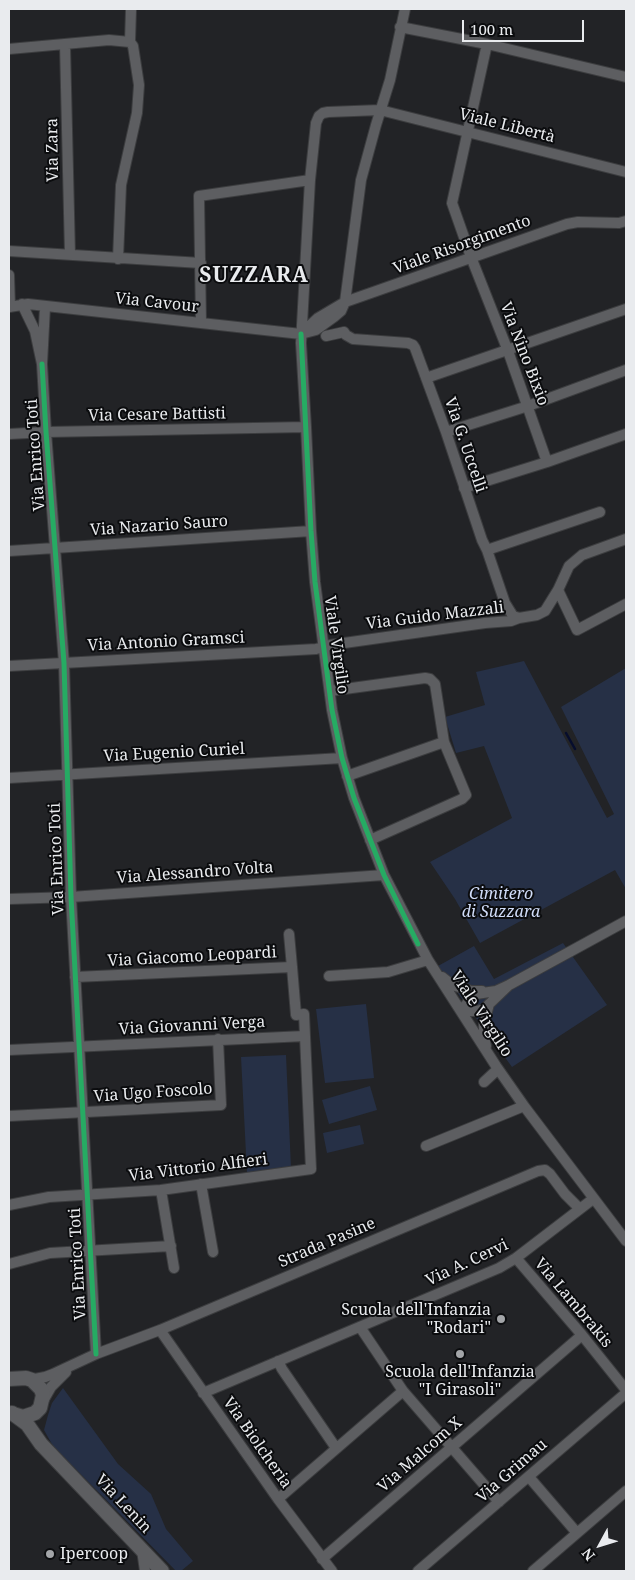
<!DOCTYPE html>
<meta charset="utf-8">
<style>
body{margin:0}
#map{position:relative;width:635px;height:1580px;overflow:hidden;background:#222326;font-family:"Noto Serif",serif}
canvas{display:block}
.frame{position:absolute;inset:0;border:10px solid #e9ebee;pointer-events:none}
.north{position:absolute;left:575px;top:1520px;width:50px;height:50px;-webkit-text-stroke:4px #0b0c0e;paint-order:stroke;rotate:231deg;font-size:14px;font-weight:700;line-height:20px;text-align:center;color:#e9ebee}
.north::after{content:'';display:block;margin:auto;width:18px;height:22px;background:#e9ebee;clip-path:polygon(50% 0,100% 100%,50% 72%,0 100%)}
.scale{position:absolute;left:462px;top:20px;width:122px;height:22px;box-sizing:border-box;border:2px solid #e9ebee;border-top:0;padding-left:6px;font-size:15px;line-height:18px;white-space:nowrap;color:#e9ebee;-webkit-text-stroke:4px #0b0c0e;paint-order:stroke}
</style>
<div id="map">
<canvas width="635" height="1580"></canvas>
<div class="frame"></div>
<div class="north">N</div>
<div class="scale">100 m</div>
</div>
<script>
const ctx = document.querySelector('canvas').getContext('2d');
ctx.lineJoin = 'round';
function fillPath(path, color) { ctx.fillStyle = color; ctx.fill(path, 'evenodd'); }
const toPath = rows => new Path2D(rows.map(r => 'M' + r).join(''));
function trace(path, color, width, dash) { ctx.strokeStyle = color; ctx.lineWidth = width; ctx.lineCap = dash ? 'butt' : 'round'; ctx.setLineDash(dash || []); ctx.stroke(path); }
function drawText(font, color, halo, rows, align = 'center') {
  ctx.font = font + ' "Noto Serif",serif'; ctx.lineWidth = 4; ctx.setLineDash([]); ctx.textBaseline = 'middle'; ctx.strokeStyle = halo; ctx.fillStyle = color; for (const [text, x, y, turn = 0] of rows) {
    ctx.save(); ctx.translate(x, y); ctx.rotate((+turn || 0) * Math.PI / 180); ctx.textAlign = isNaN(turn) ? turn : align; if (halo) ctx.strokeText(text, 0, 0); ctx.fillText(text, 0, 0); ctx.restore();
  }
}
const green = toPath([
 [524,661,607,818,614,814,561,707,626,668,626,889,615,870,480,943,455,899,430,862,512,818,484,746,456,753,445,717,485,705,476,672],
 [563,943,607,1005,512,1067,438,966,474,946,494,979],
 [366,1004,374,1078,325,1083,316,1009],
 [286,1055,291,1168,247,1173,241,1057],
 [370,1086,377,1110,329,1124,322,1100],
 [360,1125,364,1144,327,1153,323,1133],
 [63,1388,118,1464,151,1494,166,1529,193,1561,181,1571,176,1571,53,1446,44,1430,48,1415,52,1403]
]);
const stream = toPath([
 [566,733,575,749]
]);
const street = toPath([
 [400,27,487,44,626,77],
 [130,42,131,9],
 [487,44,452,203,471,257,508,351,547,462],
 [65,45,70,255],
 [9,49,109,40,130,42,133,46,139,85,137,113,121,185,118,259],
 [626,172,380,110,328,112,323,113,319,116,316,123,310,180,301,343,306,427,311,531,315,582,332,710,342,758,354,798,384,875,428,960,496,1066,524,1106,626,1241],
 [9,251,201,263],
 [9,275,10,307],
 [22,304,35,331,42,364,45,307],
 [9,307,28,304,301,334,316,330,334,317,341,311,345,302,361,180,376,125,390,80,405,9],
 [201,323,199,196,310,180],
 [344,332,346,335,353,339,408,343,413,345,415,348,446,432,482,540,487,550,505,603,513,616,519,618],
 [302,333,318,318,345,302,567,224,578,222,619,223,626,221],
 [326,336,344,332],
 [42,364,46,432,64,663,71,897,96,1354],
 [426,378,626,309],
 [446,432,528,406,626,370],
 [9,434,46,432,306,427],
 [464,488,547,462,626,434],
 [487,550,600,512],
 [9,551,311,531],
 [558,590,577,630,626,604],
 [9,666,316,649,330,645,485,623,511,621,519,618,537,615,545,611,558,590,569,566,582,555,626,539],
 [330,691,425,678,430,679,435,684,444,742,466,795,462,799,370,840],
 [347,776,444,742],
 [9,778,342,758],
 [9,899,71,897,384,875],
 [289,934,292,967],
 [329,976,388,972,428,960],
 [442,977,452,985,459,987,471,991,482,991],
 [509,985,484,1009,477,1011,461,1011,472,997,476,994,496,991,509,985,626,921],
 [486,1046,484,1037,484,1023,489,1004],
 [9,1050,305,1036],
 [484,1082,498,1069],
 [9,1116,221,1105,218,1039],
 [426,1146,524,1106],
 [201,1184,213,1252],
 [161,1190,174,1268],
 [9,1205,49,1197,161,1190,311,1169,304,1014,296,1015,292,967,75,977],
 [516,1258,582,1335,626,1390],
 [9,1264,50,1253,171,1246],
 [360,1327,403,1391,499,1502],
 [160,1330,278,1499,332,1571],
 [278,1361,282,1369,336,1448],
 [30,1380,45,1377,53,1374,96,1354,160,1330,538,1171,545,1170,550,1174,565,1194,580,1209],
 [203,1393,499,1268,516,1258,593,1199],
 [43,1401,51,1387,66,1372],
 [529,1477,577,1533],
 [278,1499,403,1391],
 [142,1550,145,1571],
 [322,1559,582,1335],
 [418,1571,626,1393],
 [533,1571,626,1491]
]);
const secondary = toPath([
 [9,1379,26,1378,32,1380,41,1389,43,1395,40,1408,35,1413,23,1417,13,1414],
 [12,1413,27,1424,41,1444,162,1571]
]);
const cycleway = toPath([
 [301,334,311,531,315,582,332,710,342,758,354,798,384,875,418,944],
 [42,364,46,432,64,663,71,897,96,1354]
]);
const markers = [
 [501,1319,5,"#a3a5a8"],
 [460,1354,5,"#a3a5a8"],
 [50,1554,5,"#a3a5a8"]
];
const streetNames = [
 ["Viale Libertà",507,126,14],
 ["Via Zara",53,150,-91],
 ["Viale Risorgimento",462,245,-20],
 ["Via Cavour",157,303,6],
 ["Via Nino Bixio",524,354,69],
 ["Via Cesare Battisti",157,415,-1],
 ["Via G. Uccelli",465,445,71],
 ["Via Enrico Toti",36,455,-94],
 ["Via Nazario Sauro",159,526,-4],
 ["Via Guido Mazzali",435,616,-7],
 ["Via Antonio Gramsci",166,642,-3],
 ["Viale Virgilio",336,645,82],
 ["Via Eugenio Curiel",174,753,-3],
 ["Via Enrico Toti",57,859,-92],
 ["Via Alessandro Volta",195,873,-4],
 ["Via Giacomo Leopardi",192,957,-3],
 ["Viale Virgilio",481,1014,57],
 ["Via Giovanni Verga",192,1026,-3],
 ["Via Ugo Foscolo",153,1093,-4],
 ["Via Vittorio Alfieri",198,1168,-7],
 ["Strada Pasine",327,1243,-23],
 ["Via A. Cervi",467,1263,-25],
 ["Via Enrico Toti",78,1264,-93],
 ["Via Lambrakis",573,1303,50],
 ["Via Biolcheria",257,1443,55],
 ["Via Malcom X",420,1455,-41],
 ["Via Grimau",512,1471,-41],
 ["Via Lenin",123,1504,47]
];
const parkNames = [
 ["Cimitero",501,894],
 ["di Suzzara",501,912]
];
const poiNames = [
 ["Scuola dell'Infanzia",491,1310],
 ["\"Rodari\"",491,1328],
 ["Scuola dell'Infanzia",460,1372,"center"],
 ["\"I Girasoli\"",460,1390,"center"],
 ["Ipercoop",60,1554,"left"]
];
const districtNames = [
 ["SUZZARA",254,276]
];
fillPath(green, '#263046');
trace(stream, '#060d2d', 2.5);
trace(street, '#3c3d3f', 12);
trace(secondary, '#3c3d3f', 16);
trace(street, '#5d5e61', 10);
trace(secondary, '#5d5e61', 14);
trace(cycleway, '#26ab63', 5);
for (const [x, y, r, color] of markers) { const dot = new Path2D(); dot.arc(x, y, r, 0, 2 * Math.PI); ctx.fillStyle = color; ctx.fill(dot); trace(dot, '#0b0c0e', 2); }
drawText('16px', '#e9ebee', '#0b0c0e', streetNames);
drawText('italic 16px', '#d0dcf8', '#0b0c0e', parkNames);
drawText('16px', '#e9ebee', '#0b0c0e', poiNames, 'right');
ctx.letterSpacing = '1px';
drawText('bold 21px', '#e9ebee', '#0b0c0e', districtNames);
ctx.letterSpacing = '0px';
</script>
